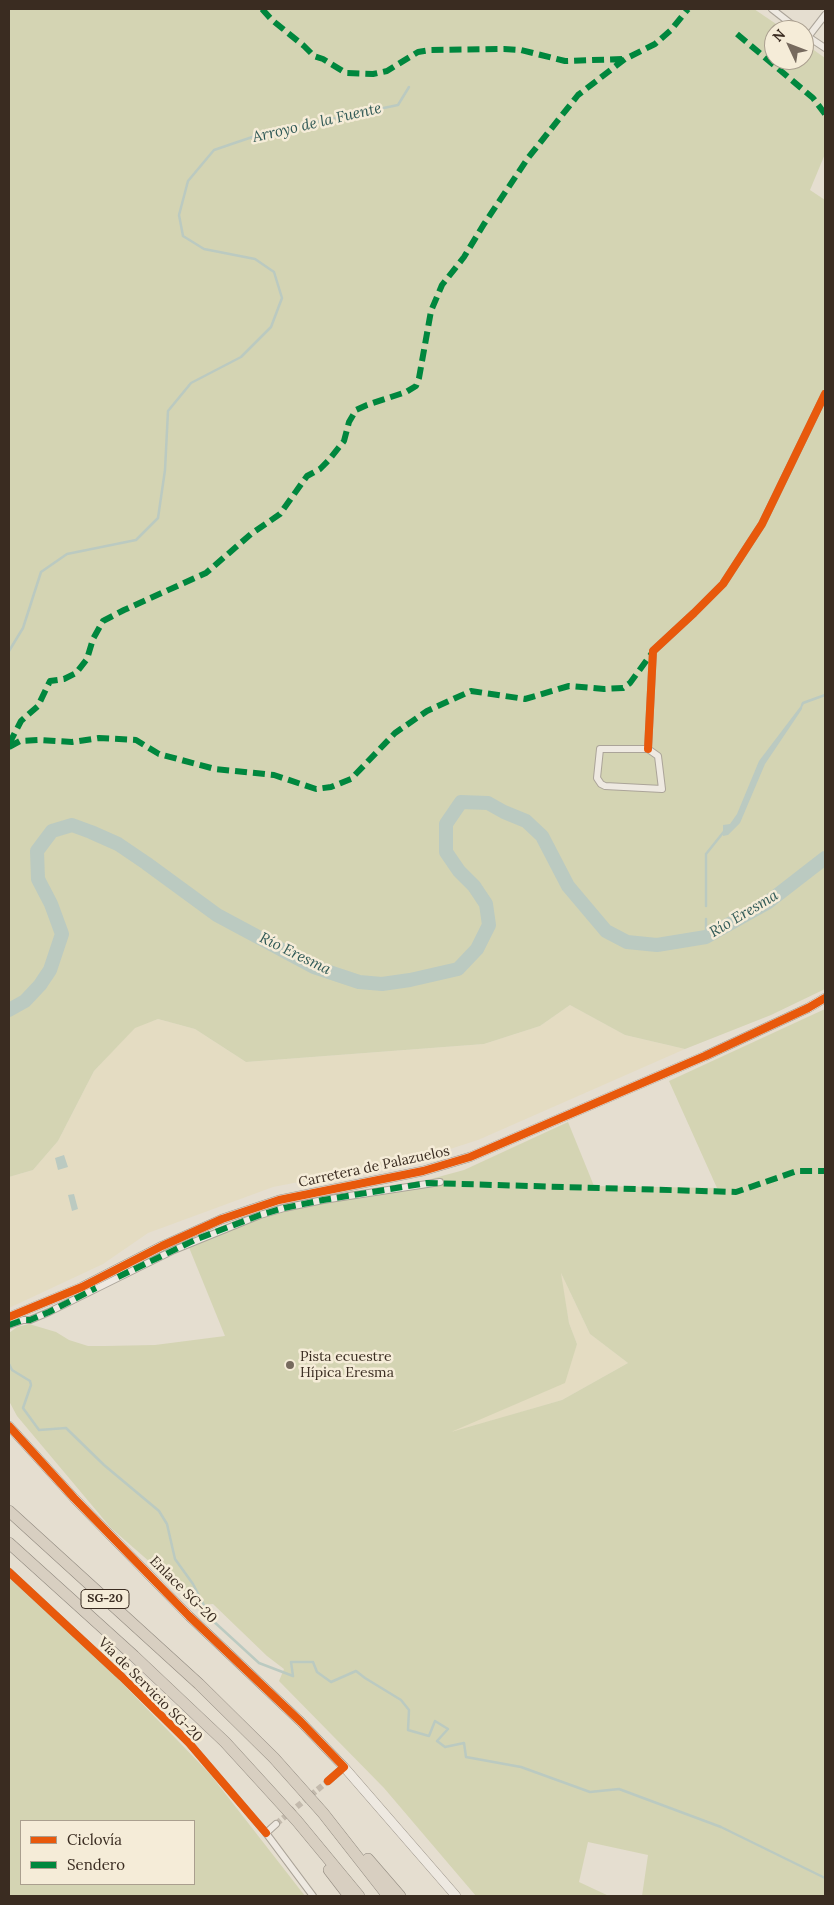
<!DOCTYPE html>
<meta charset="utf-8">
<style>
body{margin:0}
#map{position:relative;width:834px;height:1905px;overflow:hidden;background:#e5ded0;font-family:Lora,serif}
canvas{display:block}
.frame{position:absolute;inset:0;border:10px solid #3a2c21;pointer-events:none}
.legend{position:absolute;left:20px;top:1820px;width:175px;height:65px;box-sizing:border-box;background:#f5ecd8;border:1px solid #aa9f8f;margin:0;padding:6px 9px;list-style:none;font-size:15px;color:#3a2c21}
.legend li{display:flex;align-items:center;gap:10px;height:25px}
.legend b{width:25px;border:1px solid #aa9f8f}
.north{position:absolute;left:764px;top:20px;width:50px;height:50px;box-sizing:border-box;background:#f5ecd8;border:1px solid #aa9f8f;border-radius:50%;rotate:313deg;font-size:14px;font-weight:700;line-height:20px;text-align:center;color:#3a2c21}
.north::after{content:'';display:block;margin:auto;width:18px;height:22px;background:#766a5e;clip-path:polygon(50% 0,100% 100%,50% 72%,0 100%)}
</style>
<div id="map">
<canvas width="834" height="1905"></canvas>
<div class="frame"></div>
<ul class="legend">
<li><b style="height:6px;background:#e8590c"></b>Ciclovía</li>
<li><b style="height:6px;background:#00873e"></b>Sendero</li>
</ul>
<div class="north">N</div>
</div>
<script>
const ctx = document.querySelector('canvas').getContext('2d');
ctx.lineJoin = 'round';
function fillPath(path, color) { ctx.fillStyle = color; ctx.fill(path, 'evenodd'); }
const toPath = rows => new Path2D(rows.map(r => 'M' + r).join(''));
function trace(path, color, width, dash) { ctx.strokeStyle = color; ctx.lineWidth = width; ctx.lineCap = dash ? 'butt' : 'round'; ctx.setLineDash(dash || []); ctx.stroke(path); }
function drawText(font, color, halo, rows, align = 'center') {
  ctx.font = font + ' Lora,serif'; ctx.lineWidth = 5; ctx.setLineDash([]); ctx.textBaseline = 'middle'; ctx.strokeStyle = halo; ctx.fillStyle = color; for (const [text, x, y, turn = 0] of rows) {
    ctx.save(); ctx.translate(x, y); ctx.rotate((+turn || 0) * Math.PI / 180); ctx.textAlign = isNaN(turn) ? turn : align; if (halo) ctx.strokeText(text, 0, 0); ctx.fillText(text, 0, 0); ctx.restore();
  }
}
const farmland = toPath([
 [570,1005,625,1035,685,1049,478,1140,422,1158,273,1187,148,1233,103,1264,9,1308,9,1177,33,1170,58,1141,94,1071,135,1027,158,1019,195,1029,246,1062,484,1044,540,1026],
 [560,1271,590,1334,628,1363,562,1400,446,1434,577,1344,569,1323]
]);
const green = toPath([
 [9,9,754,9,785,30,774,30,774,60,804,60,804,43,825,58,825,154,810,190,825,200,825,989,771,1015,685,1049,625,1035,570,1005,540,1026,484,1044,246,1062,195,1029,158,1019,135,1028,94,1071,58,1141,33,1170,9,1177],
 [825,1009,825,1896,642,1896,648,1855,588,1842,579,1882,609,1896,476,1896,384,1788,279,1681,284,1669,267,1656,213,1604,199,1605,111,1528,17,1416,9,1401,9,1333,17,1327,29,1324,56,1332,69,1340,88,1346,105,1346,155,1345,225,1336,188,1245,284,1208,383,1192,464,1170,568,1122,594,1186,717,1188,669,1081],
 [561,1273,590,1334,628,1363,562,1400,451,1432,565,1383,577,1344,569,1323],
 [9,1566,210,1774,305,1896,9,1896],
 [21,1821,194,1821,194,1884,21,1884]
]);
const water = toPath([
 [803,703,802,709,765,764,740,823,728,835,723,836,723,825,730,824,737,814,759,761],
 [64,1155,68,1167,58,1170,55,1158],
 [74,1194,78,1209,72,1211,68,1195]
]);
const stream = toPath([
 [9,651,23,628,41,572,67,554,136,540,158,518,165,470,168,411,191,383,241,357,271,327,282,298,274,272,255,259,204,249,183,236,179,215,188,181,214,150,264,133,398,105,409,87],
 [802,705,803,703,825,695],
 [706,906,706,854,726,829],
 [706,919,706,937],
 [9,1364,12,1370,30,1381,31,1385,23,1408,39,1430,66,1428,104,1465,159,1511,167,1524,175,1559,193,1584,211,1619,259,1663,293,1676,291,1662,313,1662,317,1672,331,1682,356,1671,365,1678,401,1700,409,1710,408,1730,429,1736,435,1721,448,1729,437,1741,445,1747,464,1743,466,1757,521,1767,590,1792,619,1789,721,1827,825,1878]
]);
const river = toPath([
 [9,1010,25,1001,40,985,50,970,62,934,51,904,38,879,37,851,52,831,72,825,91,832,118,844,146,863,217,915,314,967,359,982,382,984,410,980,458,969,477,949,489,925,486,904,474,886,459,871,446,852,446,824,461,802,488,803,504,812,526,821,542,836,568,886,606,931,627,942,657,945,706,937,767,903,825,858]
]);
const streetTunnel = toPath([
 [276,1824,328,1781]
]);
const street = toPath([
 [772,9,799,30],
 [804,34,825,48],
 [808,37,825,15],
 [600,749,648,749,658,756,662,789,605,786,601,784,597,778,600,749],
 [648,749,653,651,694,613,723,584,762,524,825,394],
 [9,1325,23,1320,30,1320,49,1312,174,1250,260,1215,284,1208,323,1200,440,1182],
 [9,1572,122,1677,189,1743,266,1833],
 [328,1781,344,1767],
 [276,1824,266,1833,313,1896]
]);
const secondary = toPath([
 [9,1317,82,1287,162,1246,222,1219,279,1200,423,1171,470,1157,705,1056,808,1008,825,998],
 [9,1426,74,1498,189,1616,301,1722,344,1767,456,1896]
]);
const highway = toPath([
 [9,1511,199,1684,274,1758,323,1813,388,1896],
 [9,1543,134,1656,225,1742,297,1821,359,1896],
 [368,1859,400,1896],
 [329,1870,349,1896]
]);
const quiet = toPath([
 [262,9,272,20,304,46,314,56,323,59,346,73,373,74,387,71,418,52,430,50,504,49,521,50,565,61,625,59],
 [737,34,813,98,825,114],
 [9,744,21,721,38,706,50,681,64,679,76,673,87,659,93,639,103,621,124,610,206,573,251,534,280,514,307,476,320,469,328,461,344,441,349,422,356,410,367,405,406,392,416,386,419,378,431,311,442,285,464,257,484,224,528,158,578,95,625,59,655,44,671,30,688,9],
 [9,747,20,741,39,740,72,742,99,738,136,740,159,754,215,769,274,775,316,789,331,787,351,779,395,733,427,711,471,691,525,699,569,686,604,689,623,688,630,683,652,653],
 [118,1277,197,1239,260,1215,284,1208,323,1200,427,1183,736,1192,797,1171,825,1171],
 [9,1325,23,1320,30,1320,49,1312,96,1288]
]);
const cycleway = toPath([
 [648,749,653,651,694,613,723,584,762,524,825,394],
 [9,1317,82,1287,162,1246,222,1219,279,1200,423,1171,470,1157,705,1056,808,1008,825,998],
 [9,1426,74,1498,189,1616,301,1722,344,1767,328,1781],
 [9,1572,122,1677,189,1743,266,1833]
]);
const markers = [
 [290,1365,5,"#766a5e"]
];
const shields = [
 [105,1599,48]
];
const shieldNames = [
 ["SG-20",105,1599]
];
const streetNames = [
 ["Carretera de Palazuelos",374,1167,-12],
 ["Enlace SG-20",183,1590,45],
 ["Vía de Servicio SG-20",150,1690,45]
];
const poiNames = [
 ["Pista ecuestre",300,1357],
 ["Hípica Eresma",300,1373]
];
const waterNames = [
 ["Arroyo de la Fuente",317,123,-13],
 ["Río Eresma",744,914,-31],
 ["Río Eresma",295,954,26]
];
fillPath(farmland, '#e4dcc2');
fillPath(green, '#d4d4b3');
fillPath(water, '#bbcac1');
trace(stream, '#bbcac1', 2.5);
trace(river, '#bbcac1', 14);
trace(streetTunnel, '#c3baad', 6, [6, 3]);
trace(street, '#aba499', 8);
trace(secondary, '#9a9389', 10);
trace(highway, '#90897f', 12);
trace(street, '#eee9e1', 6);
trace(secondary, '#eee9e1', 9);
trace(highway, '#d8cfc1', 11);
trace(quiet, '#00873e', 6, [12, 6]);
trace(cycleway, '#e8590c', 8);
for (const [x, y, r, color] of markers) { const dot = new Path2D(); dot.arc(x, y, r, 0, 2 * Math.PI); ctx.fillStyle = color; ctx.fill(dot); trace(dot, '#f5ecd8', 2); }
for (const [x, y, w] of shields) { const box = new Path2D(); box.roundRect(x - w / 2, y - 9.5, w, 19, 4); ctx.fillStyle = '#f5ecd8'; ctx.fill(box); trace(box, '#3a2c21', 1); }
drawText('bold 12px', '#3a2c21', null, shieldNames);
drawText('14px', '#3a2c21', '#f5ecd8', streetNames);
drawText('14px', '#3a2c21', '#f5ecd8', poiNames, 'left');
drawText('italic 15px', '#305956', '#f5ecd8', waterNames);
</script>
